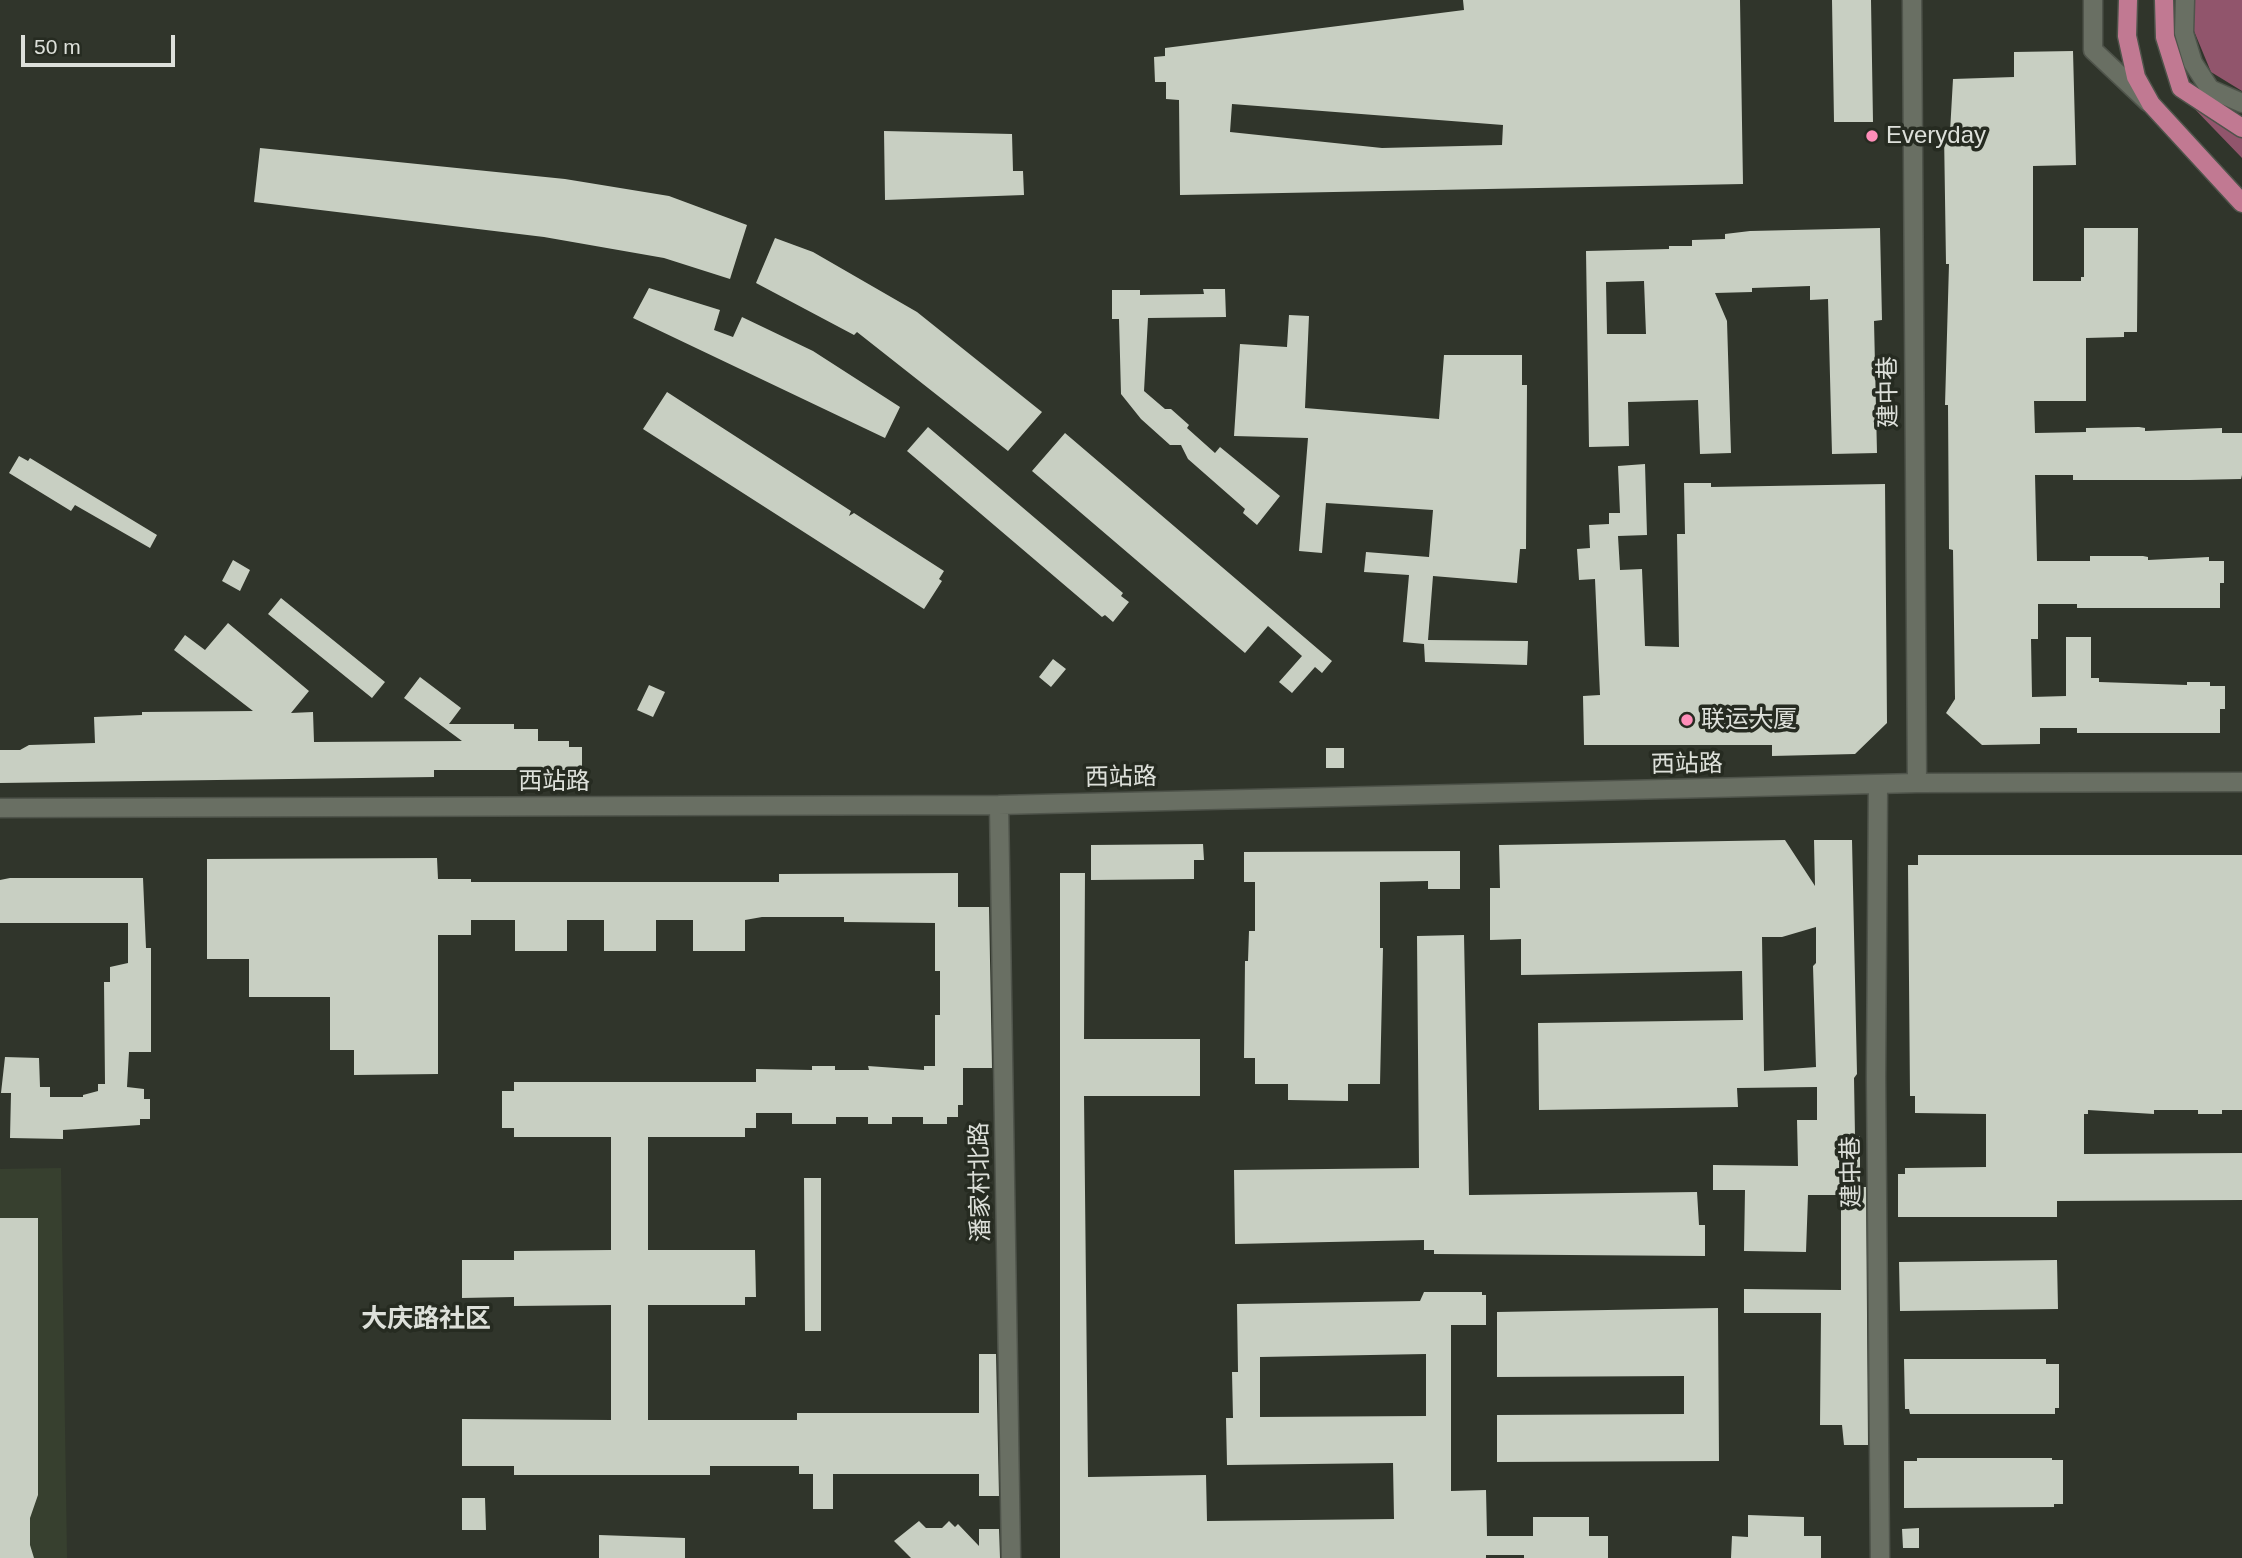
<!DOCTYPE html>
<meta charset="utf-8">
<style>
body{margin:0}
#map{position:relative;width:2242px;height:1558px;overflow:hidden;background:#30352b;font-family:Helvetica,sans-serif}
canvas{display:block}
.scale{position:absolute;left:21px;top:35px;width:154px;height:32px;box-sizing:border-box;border:4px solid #dde0da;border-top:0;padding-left:9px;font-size:21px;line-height:24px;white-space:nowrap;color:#dde0da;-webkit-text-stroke:5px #262b21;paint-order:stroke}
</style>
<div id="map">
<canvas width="2242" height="1558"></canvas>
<div class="scale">50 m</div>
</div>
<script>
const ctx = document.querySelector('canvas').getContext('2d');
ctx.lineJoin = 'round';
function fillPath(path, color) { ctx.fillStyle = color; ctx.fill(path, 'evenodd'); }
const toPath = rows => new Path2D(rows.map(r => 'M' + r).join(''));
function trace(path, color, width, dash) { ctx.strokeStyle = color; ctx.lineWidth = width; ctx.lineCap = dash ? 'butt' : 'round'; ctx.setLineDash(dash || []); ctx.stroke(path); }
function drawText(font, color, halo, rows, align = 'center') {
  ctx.font = font + ' Helvetica,"Noto Sans SC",sans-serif'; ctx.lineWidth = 7; ctx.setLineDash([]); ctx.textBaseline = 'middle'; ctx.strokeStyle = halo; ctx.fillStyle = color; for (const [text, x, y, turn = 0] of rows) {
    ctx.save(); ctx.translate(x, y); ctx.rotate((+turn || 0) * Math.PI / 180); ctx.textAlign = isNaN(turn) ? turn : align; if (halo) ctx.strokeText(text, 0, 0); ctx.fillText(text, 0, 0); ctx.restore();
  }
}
const built = toPath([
 [61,1168,67,1558,0,1558,0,1169]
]);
const forest = toPath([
 [2194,0,2242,0,2242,91,2211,72,2194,31],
 [2187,101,2242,133,2242,158]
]);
const building = toPath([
 [1463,0,1740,0,1743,184,1180,195,1179,100,1166,99,1166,82,1155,82,1154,57,1165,56,1165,48,1464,10],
 [1232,104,1503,125,1502,145,1382,148,1230,132],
 [1832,0,1871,0,1873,122,1834,122],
 [2073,51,2076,165,2033,166,2033,281,2081,281,2081,277,2084,277,2084,228,2138,228,2137,332,2124,332,2124,337,2086,338,2086,401,2034,401,2035,433,2086,432,2086,428,2139,427,2145,428,2145,431,2222,428,2222,433,2242,433,2242,475,2241,479,2190,480,2073,480,2073,475,2035,475,2037,561,2090,561,2090,556,2143,556,2148,557,2148,560,2209,557,2209,561,2224,561,2224,583,2220,583,2220,608,2077,608,2077,604,2038,604,2038,639,2031,639,2032,697,2066,696,2066,637,2091,637,2091,678,2099,678,2099,682,2187,685,2187,682,2210,682,2210,686,2225,686,2225,709,2220,709,2220,733,2077,733,2077,728,2040,728,2040,744,1982,745,1946,713,1955,699,1953,550,1949,549,1948,405,1945,405,1949,264,1946,264,1944,132,1950,132,1953,79,2014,77,2014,52],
 [884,131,1012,134,1013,171,1023,171,1024,195,885,200],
 [260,148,565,179,669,196,747,225,730,279,664,258,544,237,254,202],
 [1880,228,1882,320,1874,321,1877,453,1832,454,1828,299,1810,300,1810,286,1752,288,1752,292,1715,293,1727,321,1731,453,1700,454,1698,400,1628,402,1629,446,1589,447,1586,251,1669,249,1669,246,1692,246,1692,240,1725,239,1725,234,1750,231],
 [1644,281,1646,334,1607,334,1606,282],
 [775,238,813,252,917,312,1042,412,1008,451,857,332,854,335,756,283],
 [649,288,720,310,714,330,733,337,742,317,813,351,900,407,885,438,633,318],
 [1203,289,1225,289,1226,317,1148,318,1144,391,1165,409,1171,409,1189,425,1187,428,1215,453,1220,447,1280,496,1257,525,1243,513,1245,509,1188,459,1181,445,1170,445,1141,419,1121,394,1119,319,1112,319,1112,290,1140,290,1140,295,1204,294],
 [1289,315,1309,316,1305,408,1439,419,1444,355,1522,355,1522,385,1527,385,1526,549,1520,549,1517,583,1433,576,1428,640,1528,641,1527,665,1425,662,1424,644,1403,642,1409,575,1364,572,1366,552,1429,557,1433,510,1326,503,1322,553,1299,551,1308,438,1234,436,1240,344,1287,347],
 [667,392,851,511,849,516,854,513,944,571,939,579,942,581,924,609,643,429],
 [928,427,1123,593,1121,596,1129,602,1113,622,1105,615,1102,617,907,451],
 [1065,433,1332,661,1322,673,1315,667,1292,693,1279,682,1302,656,1268,626,1245,653,1032,471],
 [19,456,28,461,30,458,157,535,150,548,75,505,71,511,9,473],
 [1645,464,1647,535,1618,536,1620,570,1642,569,1645,646,1679,647,1677,534,1685,534,1684,483,1711,483,1711,487,1885,484,1887,723,1855,754,1772,756,1772,745,1584,745,1583,696,1600,695,1595,579,1579,580,1577,549,1590,548,1589,525,1609,524,1609,513,1620,513,1618,466],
 [233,560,250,570,240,591,222,581],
 [281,598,385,682,372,698,268,614],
 [228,623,309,691,291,713,313,712,314,742,462,741,404,698,420,677,461,708,449,724,514,724,514,729,538,729,538,741,569,741,569,747,582,747,582,770,434,770,434,777,0,783,0,750,20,750,29,745,95,743,94,717,142,715,142,712,253,711,174,650,185,635,205,650],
 [1053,659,1066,669,1051,687,1039,677],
 [649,685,665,692,653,717,637,710],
 [1326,748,1344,748,1344,768,1326,768],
 [1785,840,1815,886,1814,840,1852,840,1857,1074,1854,1078,1855,1136,1860,1136,1860,1187,1866,1187,1868,1445,1844,1445,1842,1425,1820,1425,1821,1313,1744,1313,1744,1289,1841,1290,1841,1195,1808,1195,1806,1252,1744,1251,1745,1190,1713,1190,1713,1165,1798,1166,1797,1120,1817,1120,1817,1087,1737,1088,1738,1107,1539,1110,1538,1023,1743,1020,1742,971,1521,975,1521,939,1490,940,1490,888,1500,888,1499,845],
 [1816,927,1816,963,1813,966,1816,1067,1764,1071,1762,937,1782,937],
 [1203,844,1204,860,1194,860,1194,879,1091,880,1091,845],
 [1460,851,1460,889,1428,889,1428,881,1380,882,1380,948,1383,948,1380,1084,1348,1084,1348,1101,1288,1100,1288,1084,1255,1084,1255,1058,1244,1058,1245,961,1248,961,1249,931,1255,931,1255,882,1244,882,1244,852],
 [1918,855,2242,855,2242,1110,2222,1110,2222,1114,2198,1114,2198,1110,2154,1110,2154,1114,2088,1110,2088,1114,2084,1114,2084,1154,2242,1153,2242,1200,2057,1201,2057,1217,1898,1217,1898,1174,1905,1174,1905,1168,1986,1167,1986,1114,1915,1113,1915,1096,1910,1096,1908,865,1918,865],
 [437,858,438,879,471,879,471,882,779,882,779,874,958,873,958,907,989,907,992,1068,963,1068,963,1105,958,1105,958,1117,947,1117,947,1124,923,1124,923,1117,892,1117,892,1124,868,1124,868,1117,836,1117,836,1124,792,1124,792,1113,756,1113,756,1128,745,1128,745,1137,648,1137,648,1250,755,1250,756,1297,745,1297,745,1305,648,1305,648,1420,797,1420,797,1413,979,1413,979,1354,996,1354,999,1496,979,1496,979,1474,833,1474,833,1509,813,1509,813,1474,799,1474,799,1466,710,1466,710,1475,514,1475,514,1466,462,1466,462,1419,611,1420,611,1305,514,1306,514,1297,462,1298,462,1260,514,1260,514,1251,611,1250,611,1137,514,1137,514,1128,502,1128,502,1091,514,1091,514,1082,756,1082,756,1069,812,1070,812,1066,835,1066,835,1070,869,1070,868,1066,924,1070,924,1066,935,1066,935,1015,940,1015,940,971,935,971,935,923,844,922,844,917,762,917,745,920,745,951,693,951,693,920,656,920,656,951,604,951,604,920,567,920,567,951,515,951,515,920,471,920,471,935,438,935,438,1074,354,1075,354,1050,330,1050,330,997,249,997,249,959,207,959,207,859],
 [1060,873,1085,873,1084,1039,1200,1039,1200,1096,1084,1096,1088,1477,1206,1475,1207,1521,1394,1519,1393,1463,1227,1465,1226,1418,1233,1418,1232,1372,1238,1372,1237,1304,1420,1301,1424,1292,1482,1292,1482,1295,1486,1295,1486,1325,1451,1325,1451,1491,1486,1490,1487,1536,1533,1536,1533,1517,1589,1517,1589,1536,1608,1536,1608,1558,1524,1558,1524,1555,1486,1555,1486,1558,1060,1558],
 [1426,1354,1426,1416,1260,1417,1260,1357],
 [10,878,143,878,146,948,151,948,151,1052,129,1052,127,1087,144,1089,144,1099,150,1099,150,1119,140,1119,140,1125,63,1130,63,1139,10,1138,11,1093,1,1093,5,1057,39,1058,40,1087,50,1087,50,1097,83,1097,83,1095,98,1091,98,1084,105,1084,104,982,110,982,110,967,128,963,128,923,0,923,0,880],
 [1464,935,1469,1195,1697,1192,1699,1225,1705,1225,1705,1256,1434,1254,1434,1250,1424,1250,1424,1240,1235,1244,1234,1170,1419,1168,1417,936],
 [804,1178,821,1178,821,1331,805,1331],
 [0,1218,38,1218,38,1495,30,1518,30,1545,34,1558,0,1558],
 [2057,1260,2058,1309,1900,1311,1899,1262],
 [1718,1308,1719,1461,1497,1462,1497,1415,1684,1414,1684,1376,1497,1377,1497,1312],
 [1904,1359,2046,1359,2046,1364,2059,1364,2059,1408,2055,1408,2055,1414,1910,1414,1909,1409,1905,1409],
 [1917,1458,2052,1458,2052,1460,2063,1460,2063,1504,2054,1504,2054,1507,1904,1508,1904,1461,1917,1461],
 [462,1498,485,1498,486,1530,462,1530],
 [1748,1515,1804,1517,1804,1536,1821,1536,1821,1558,1731,1558,1732,1536,1748,1537],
 [919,1521,926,1528,942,1528,949,1521,955,1527,958,1524,979,1546,979,1529,999,1529,1000,1558,911,1558,894,1541],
 [1919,1528,1919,1548,1903,1548,1902,1529],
 [599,1535,685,1538,685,1558,599,1558]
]);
const minor = toPath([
 [1912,0,1917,783],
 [2093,0,2093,50,2148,102],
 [2185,0,2184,33,2193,63,2210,89,2242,103],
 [1878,785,1876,1078,1880,1558],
 [999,805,1011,1558],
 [0,808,999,805,1917,783,2242,782]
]);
const major = toPath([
 [2128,0,2127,36,2136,77,2151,104,2242,203],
 [2164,0,2165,37,2181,88,2242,128]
]);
const markers = [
 [1872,136,7,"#ff8eb9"],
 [1687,720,7,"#ff8eb9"]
];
const poiNames = [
 ["Everyday",1886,136],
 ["联运大厦",1701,720]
];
const streetNames = [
 ["建中巷",1889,392,-91],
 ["西站路",1687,765,-1],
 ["西站路",1121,778,-1],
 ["西站路",554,782],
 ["建中巷",1852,1172,-91],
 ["潘家村北路",981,1182,-91]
];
const neighbourhoodNames = [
 ["大庆路社区",426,1320]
];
fillPath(built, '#37402f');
fillPath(forest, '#91556c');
fillPath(building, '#c8cfc2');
trace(minor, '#4f544b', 21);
trace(major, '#4f544b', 21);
trace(minor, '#696f63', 18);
trace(major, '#c17992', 18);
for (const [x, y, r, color] of markers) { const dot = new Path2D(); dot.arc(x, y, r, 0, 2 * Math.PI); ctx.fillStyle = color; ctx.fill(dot); trace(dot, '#262b21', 2.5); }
drawText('24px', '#dde0da', '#262b21', poiNames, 'left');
drawText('24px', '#dde0da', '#262b21', streetNames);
drawText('bold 26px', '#dde0da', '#262b21', neighbourhoodNames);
</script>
